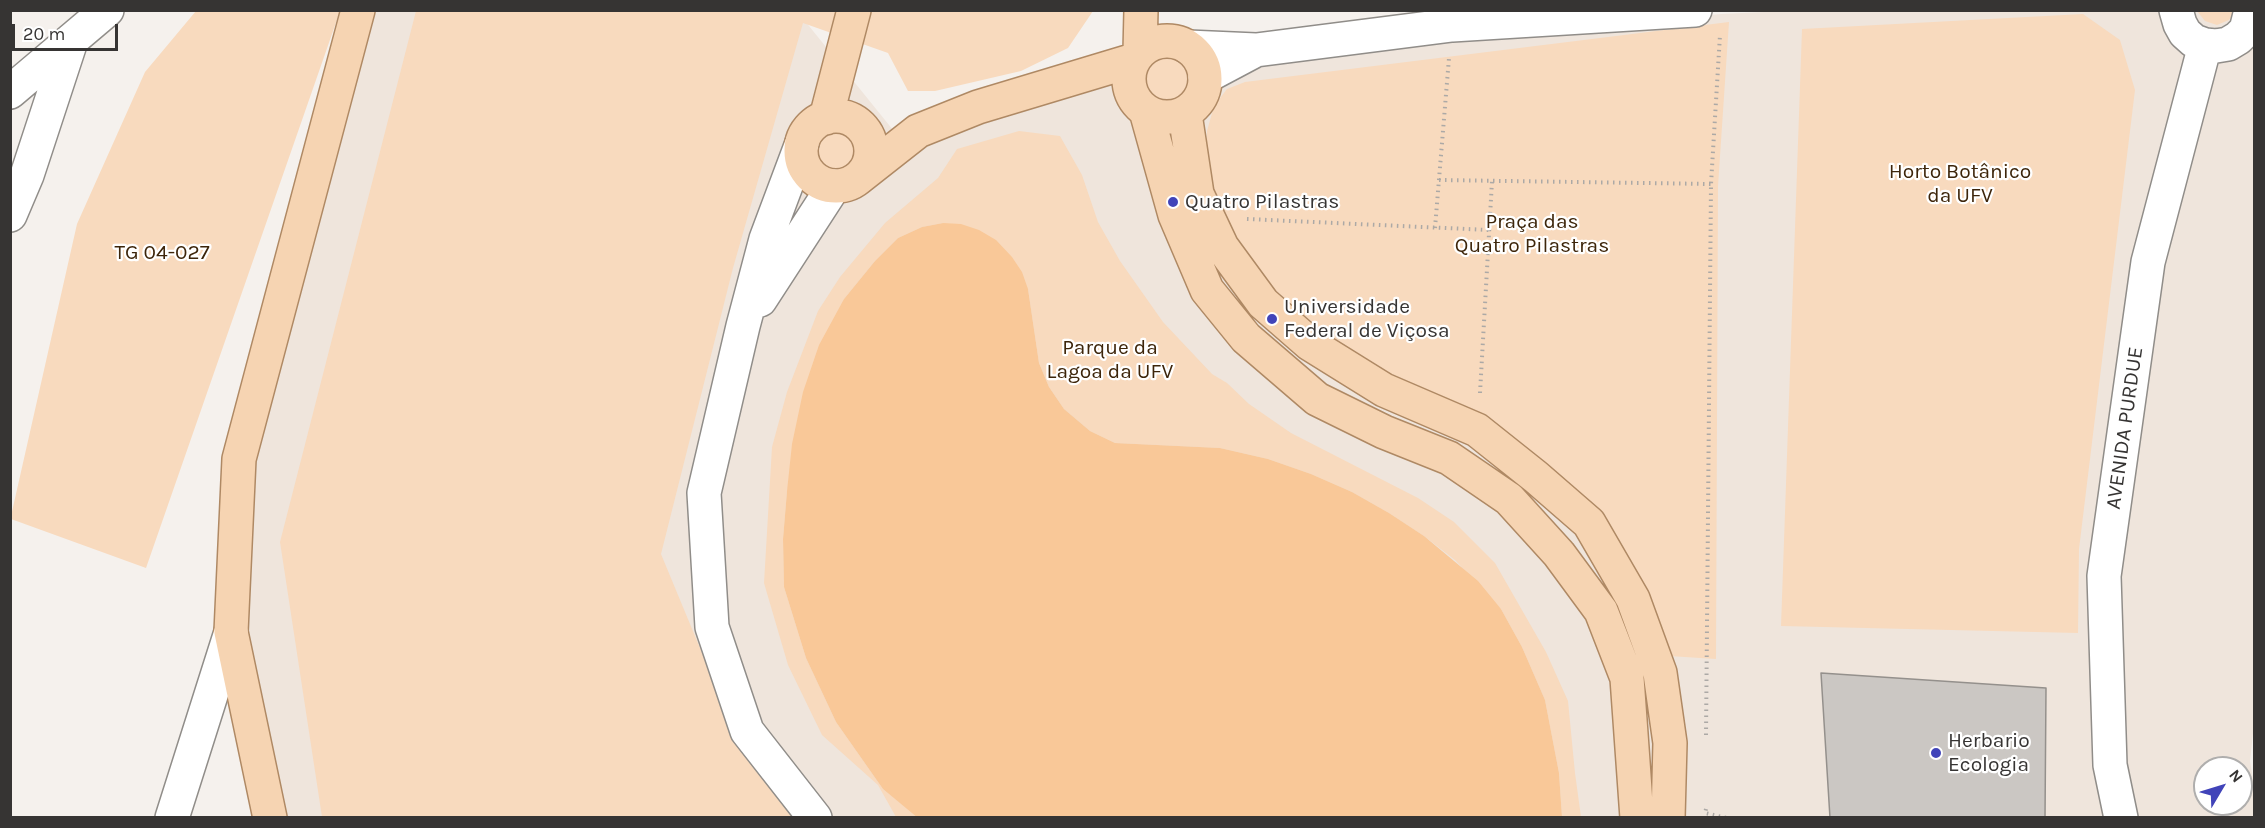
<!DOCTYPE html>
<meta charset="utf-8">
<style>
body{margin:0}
#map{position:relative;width:2265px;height:828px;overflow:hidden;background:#f5f1ed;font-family:Karla,sans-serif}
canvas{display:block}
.frame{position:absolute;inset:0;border:12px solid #363433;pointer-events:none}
.north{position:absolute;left:2193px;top:756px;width:60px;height:60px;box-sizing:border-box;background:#fff;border:2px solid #afaead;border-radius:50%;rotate:52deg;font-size:16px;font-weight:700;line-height:24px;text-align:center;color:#363433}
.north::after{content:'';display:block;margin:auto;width:21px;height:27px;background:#4144b9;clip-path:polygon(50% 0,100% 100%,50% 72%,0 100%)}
.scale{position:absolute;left:12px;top:24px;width:106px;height:27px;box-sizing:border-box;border:3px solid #363433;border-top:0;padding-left:8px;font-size:18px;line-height:21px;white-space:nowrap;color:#363433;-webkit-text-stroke:4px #fff;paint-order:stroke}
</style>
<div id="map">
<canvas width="2265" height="828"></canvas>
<div class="frame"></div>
<div class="north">N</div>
<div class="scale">20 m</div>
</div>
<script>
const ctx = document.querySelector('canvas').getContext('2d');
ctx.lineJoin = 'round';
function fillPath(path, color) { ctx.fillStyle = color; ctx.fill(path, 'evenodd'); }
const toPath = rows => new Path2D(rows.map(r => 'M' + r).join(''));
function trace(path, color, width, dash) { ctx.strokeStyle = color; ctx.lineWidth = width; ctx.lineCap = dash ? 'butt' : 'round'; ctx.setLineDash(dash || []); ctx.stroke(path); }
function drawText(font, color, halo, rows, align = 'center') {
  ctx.font = font + ' Karla,sans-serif'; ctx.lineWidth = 4.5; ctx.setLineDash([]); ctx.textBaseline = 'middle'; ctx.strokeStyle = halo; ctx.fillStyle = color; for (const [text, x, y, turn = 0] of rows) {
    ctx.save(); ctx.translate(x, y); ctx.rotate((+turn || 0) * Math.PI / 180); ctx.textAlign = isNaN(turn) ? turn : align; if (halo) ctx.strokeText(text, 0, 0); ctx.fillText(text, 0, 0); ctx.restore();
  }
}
const built = toPath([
 [1806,10,2254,11,2254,724,2250,761,2254,785,2254,817,280,818,244,631,253,465,372,11,774,11,805,21,910,151,1052,85,1450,40,1721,14],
 [2205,768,2241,768,2241,804,2205,804]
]);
const green = toPath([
 [196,11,340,11,146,568,11,519,11,516,77,224,145,72],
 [416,11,1093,11,1068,48,1021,71,935,91,908,91,888,53,803,23,733,268,661,554,736,735,818,817,322,817,280,542],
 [2197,11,2235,11,2229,20,2217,25,2205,21],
 [2083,14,2120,40,2135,90,2079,549,2078,633,1781,626,1802,29],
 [1729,22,1718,186,1716,659,1669,656,1602,516,1579,491,1499,430,1386,372,1335,342,1257,274,1218,207,1206,153,1207,131,1214,106,1227,89,1245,82],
 '1135 79a32 32 0 1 1 64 0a32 32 0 1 1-64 0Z',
 [1019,131,1060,136,1082,175,1098,222,1120,261,1163,322,1212,374,1227,383,1249,404,1291,433,1418,498,1454,522,1495,563,1546,652,1568,701,1575,773,1581,817,1562,817,1559,773,1545,700,1522,647,1501,609,1455,560,1424,536,1389,513,1352,492,1311,474,1268,459,1220,448,1115,443,1090,431,1064,409,1049,387,1039,363,1028,289,943,223,922,227,898,238,875,261,844,299,787,491,783,539,784,587,806,658,836,722,883,789,918,817,896,817,878,785,822,735,788,665,764,583,772,447,787,392,818,311,840,277,885,223,938,178,957,149],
 '816 151a20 20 0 1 1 40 0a20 20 0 1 1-40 0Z'
]);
const water = toPath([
 [943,223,961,224,979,230,996,240,1012,257,1022,272,1028,289,1039,363,1049,387,1064,409,1090,431,1115,443,1220,448,1268,459,1311,474,1352,492,1389,513,1424,536,1478,581,1501,609,1522,647,1545,700,1559,773,1562,817,918,818,883,789,836,722,806,658,784,587,783,539,787,491,792,444,803,392,819,345,844,299,875,261,898,238,922,227]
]);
const building = toPath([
 [1821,673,2046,688,2045,818,1830,818,1821,673]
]);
const path = toPath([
 [1439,180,1711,184],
 [1247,219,1489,230],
 [1435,228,1449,58],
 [1480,393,1492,181],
 [1706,735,1711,184,1720,35],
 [1706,809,1705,813,1727,818]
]);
const minor = toPath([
 [2176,10,2180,24,2185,33,2194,41,2205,45,2216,46,2228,44,2238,38,2246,30,2251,10],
 [1188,47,1256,50,1452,25,1695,10],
 [1205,77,1254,51],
 [10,92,107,10],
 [802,143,766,239,743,326,704,493,712,627,747,731,815,818],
 [10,215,27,175,71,41],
 [760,300,834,186],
 [172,818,231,632],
 [2121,818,2110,765,2104,576,2148,262,2205,45]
]);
const major = toPath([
 '1129 79a38 38 0 1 1 76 0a38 38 0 1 1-76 0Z',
 [1140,52,1141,10],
 [1146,111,1175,215,1207,290,1246,338,1317,399,1384,432,1449,458,1509,499,1559,554,1601,611,1627,678,1637,818],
 [1185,114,1197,194,1222,247,1263,303,1310,344,1384,390,1477,430,1536,477,1589,523,1633,599,1660,673,1670,743,1668,818],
 '801 151a35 35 0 1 1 70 0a35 35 0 1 1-70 0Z',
 [826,118,854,10],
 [857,179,918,131,978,107,1134,60],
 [270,818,231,632,239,459,358,10]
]);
const markers = [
 [1173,202,6,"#4144b9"],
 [1272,319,6,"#4144b9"],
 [1936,753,6,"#4144b9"]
];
const parkNames = [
 ["Horto Botânico",1960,172],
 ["da UFV",1960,196],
 ["Praça das",1532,222],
 ["Quatro Pilastras",1532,246],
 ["TG 04-027",162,253],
 ["Parque da",1110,348],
 ["Lagoa da UFV",1110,372]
];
const poiNames = [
 ["Quatro Pilastras",1185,202],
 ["Universidade",1284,307],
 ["Federal de Viçosa",1284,331],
 ["Herbario",1948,741],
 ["Ecologia",1948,765]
];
const streetNames = [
 ["AVENIDA PURDUE",2125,428,-82]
];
fillPath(built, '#efe5dc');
fillPath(green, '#f8dabe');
fillPath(water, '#f9c898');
fillPath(building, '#cbc7c3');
trace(building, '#94908c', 1.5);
trace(minor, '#908d89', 36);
trace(major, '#af8964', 36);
trace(path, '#aca9a6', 4, [1.5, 4.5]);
trace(minor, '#fff', 33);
trace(major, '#f6d4b2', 33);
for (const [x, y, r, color] of markers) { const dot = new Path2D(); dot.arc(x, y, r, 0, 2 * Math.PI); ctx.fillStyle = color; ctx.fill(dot); trace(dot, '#fff', 2); }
drawText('21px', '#3d250a', '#fff', parkNames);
drawText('21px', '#363433', '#fff', poiNames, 'left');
drawText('21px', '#363433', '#fff', streetNames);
</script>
